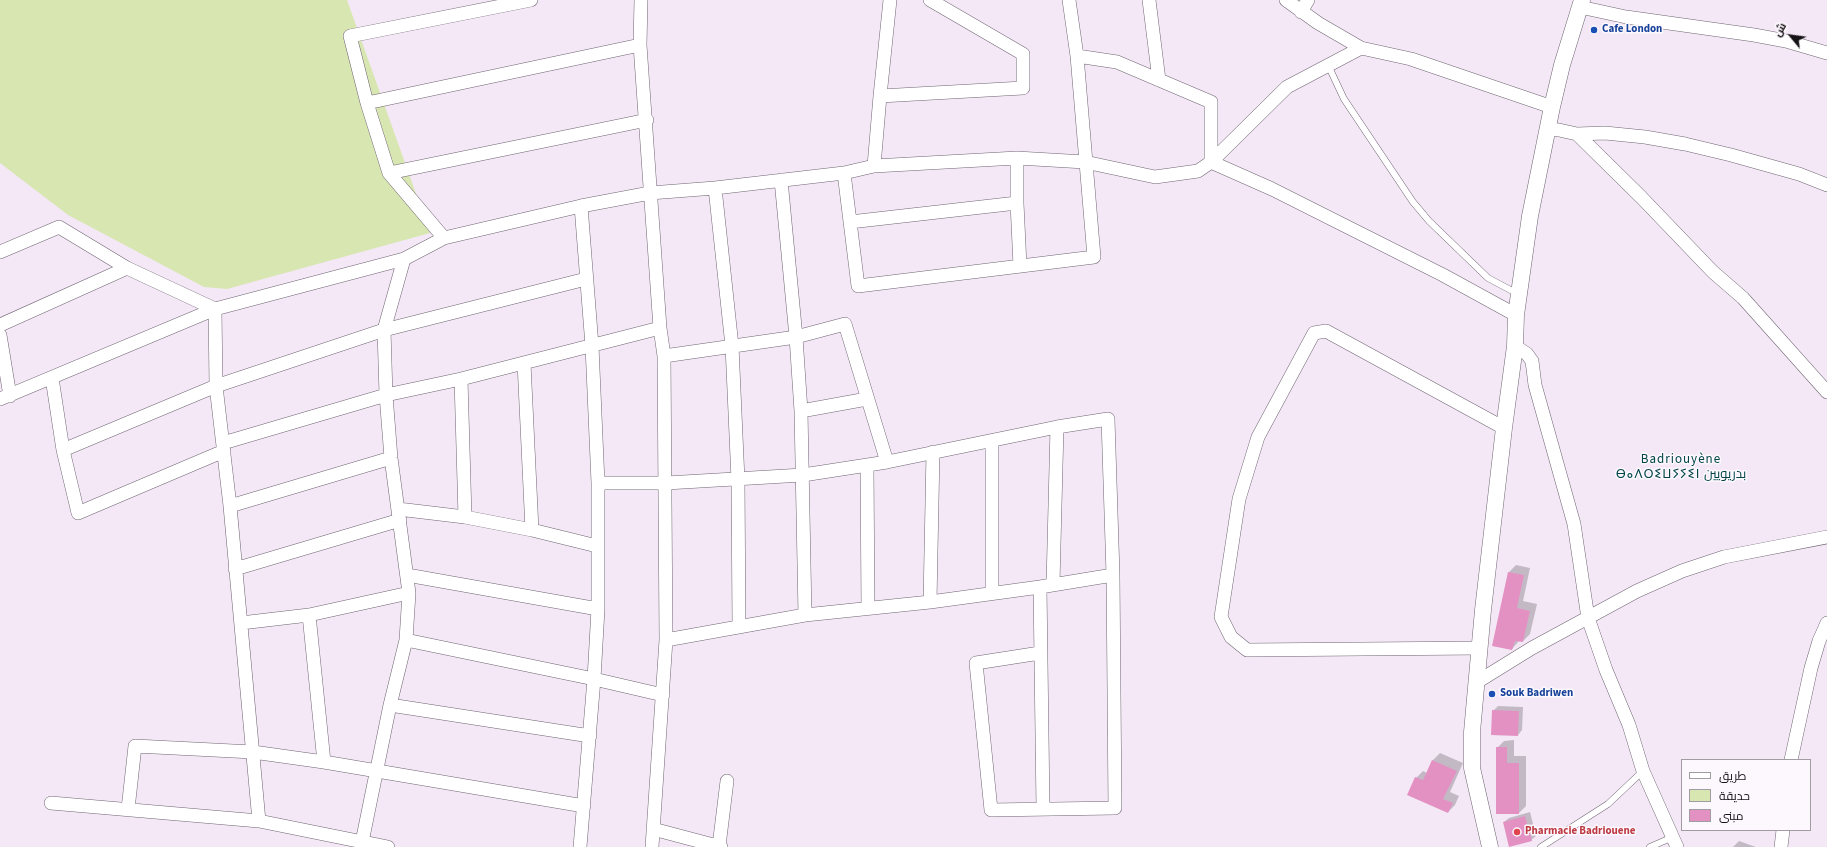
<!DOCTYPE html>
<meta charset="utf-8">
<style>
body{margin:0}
#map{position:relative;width:1827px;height:847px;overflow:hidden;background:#f4e8f7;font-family:"Source Sans 3",Cairo,sans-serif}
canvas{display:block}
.legend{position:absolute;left:1681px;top:759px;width:130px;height:72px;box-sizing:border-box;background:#fdf8fe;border:1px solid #a19ca1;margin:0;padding:5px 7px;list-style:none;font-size:12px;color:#161216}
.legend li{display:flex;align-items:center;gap:8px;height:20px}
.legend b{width:20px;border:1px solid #a19ca1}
.north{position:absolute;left:1771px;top:16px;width:40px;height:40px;-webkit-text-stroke:3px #fdf8fe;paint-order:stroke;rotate:299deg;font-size:11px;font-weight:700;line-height:16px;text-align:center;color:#161216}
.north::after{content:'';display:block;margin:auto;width:14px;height:18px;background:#161216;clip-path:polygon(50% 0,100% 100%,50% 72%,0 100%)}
</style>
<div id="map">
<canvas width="1827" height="847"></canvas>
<ul class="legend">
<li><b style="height:5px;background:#fff"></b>طريق</li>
<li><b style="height:11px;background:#d8e6b2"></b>حديقة</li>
<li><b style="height:11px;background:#e391c2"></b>مبنى</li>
</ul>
<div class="north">ش</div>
</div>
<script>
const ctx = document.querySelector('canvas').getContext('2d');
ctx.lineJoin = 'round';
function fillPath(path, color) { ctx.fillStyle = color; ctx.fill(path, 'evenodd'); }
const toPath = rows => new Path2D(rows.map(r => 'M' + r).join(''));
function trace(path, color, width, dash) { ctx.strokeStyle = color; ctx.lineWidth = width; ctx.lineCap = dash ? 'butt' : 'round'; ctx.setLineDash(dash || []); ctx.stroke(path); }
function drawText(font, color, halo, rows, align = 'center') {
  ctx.font = font + ' "Source Sans 3",Cairo,"Noto Sans Tifinagh",sans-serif'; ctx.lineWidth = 3; ctx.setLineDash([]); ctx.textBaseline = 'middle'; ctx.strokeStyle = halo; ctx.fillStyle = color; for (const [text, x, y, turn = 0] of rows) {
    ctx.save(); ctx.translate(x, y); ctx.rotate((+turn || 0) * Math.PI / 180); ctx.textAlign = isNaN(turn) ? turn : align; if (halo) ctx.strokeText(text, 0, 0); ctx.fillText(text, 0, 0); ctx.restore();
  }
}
const green = toPath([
 [0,0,347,0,430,233,227,289,204,287,68,215,0,163]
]);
const shadow = toPath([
 [1516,565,1530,568,1523,601,1537,604,1530,634,1523,641,1519,641,1512,649,1509,572],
 [1498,706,1523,707,1522,730,1518,735,1493,711],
 [1514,740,1514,756,1526,756,1526,806,1519,813,1497,748,1504,741],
 [1440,753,1463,763,1450,792,1459,796,1455,805,1448,812,1416,778,1423,771,1427,773,1433,760],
 [1530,812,1536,836,1531,840,1504,822,1509,818],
 [1739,841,1756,847,1733,847]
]);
const building = toPath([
 [1508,572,1524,575,1517,608,1530,611,1523,642,1515,641,1512,650,1492,646],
 [1492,710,1519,711,1518,736,1491,735],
 [1496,747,1507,747,1507,763,1519,763,1519,814,1496,814],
 [1432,760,1457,771,1443,799,1453,803,1448,813,1407,795,1415,777,1423,780],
 [1525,816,1532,841,1509,847,1503,822]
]);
const service = toPath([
 [1328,65,1344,99,1413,202,1429,221,1488,278,1518,294],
 [1541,847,1608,804,1643,771],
 [1650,847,1673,837]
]);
const minor = toPath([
 [641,0,640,45,660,328,664,356,666,640,652,847],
 [890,0,880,96,874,166,1017,158,1085,162,1155,177,1198,171,1211,162,1287,87,1361,48],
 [1149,0,1159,80],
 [1286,0,1318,23,1361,48,1411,59,1552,107],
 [1580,7,1626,17,1754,35,1786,41,1827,53],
 [1301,12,1308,0],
 [1077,56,1117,62,1211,102,1211,162,1272,189,1443,275,1516,315],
 [880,96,1023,88,1023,54,930,0],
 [367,103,640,45],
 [1547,129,1559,130,1577,134],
 [874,166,844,173,858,286,1094,257,1077,56,1069,0],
 [389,173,647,120],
 [781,180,796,337,801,411,805,615],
 [1827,185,1799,174,1731,155,1685,144,1645,137,1605,133,1577,134,1641,197,1713,272,1743,298,1827,392],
 [715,188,732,346,738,480,739,627],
 [1017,203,1020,266],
 [850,222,1017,203,1017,158],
 [444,238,389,173,367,103,350,36,531,0],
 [0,252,59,227,127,268,215,309,216,386,230,506,259,821,51,803],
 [0,325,127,268],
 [0,335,10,396],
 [1515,346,1527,354,1532,361,1535,385,1574,524,1588,618,1606,670,1629,725,1643,771,1677,847],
 [664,356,796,337,845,324,887,462],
 [524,363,532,530],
 [52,378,63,450,78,513,224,451],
 [461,379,465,517],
 [0,399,215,309,404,259,444,238,581,206,650,193,715,188,844,173],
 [801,411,867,399],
 [992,441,992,593],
 [223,443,386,395,461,379,660,328],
 [63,450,216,386,384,330,586,279],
 [867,466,868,608],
 [598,483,666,483,803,475,887,462,1057,427,1108,419,1113,575,1115,808,991,810,976,663,1040,653],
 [230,506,391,458],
 [398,509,465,517,532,530,597,546],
 [235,569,400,520],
 [407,575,598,609],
 [1053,584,1057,427],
 [1040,587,1043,808],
 [930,602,933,452],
 [309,615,324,762],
 [241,623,309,615,409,593],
 [406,640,594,679,663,695],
 [666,640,805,615,930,602,1040,587,1113,575],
 [1480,648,1247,650,1231,637,1221,617,1239,499,1258,437,1314,333,1326,331,1504,428],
 [1477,682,1532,648,1637,591,1682,571,1724,557,1827,537],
 [390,705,590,736],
 [1791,760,1811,668,1819,641,1827,623],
 [128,809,135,746,253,752,324,762,584,806],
 [259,821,388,847],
 [653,829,721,847],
 [719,846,727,781],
 [361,847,390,705,406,640,409,593,391,458,386,395,384,330,404,259],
 [580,847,594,679,598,609,598,483,592,346,581,206],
 [1781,847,1783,830]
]);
const tertiary = toPath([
 [1490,847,1472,768,1472,732,1483,610,1504,428,1515,346,1516,315,1530,216,1552,107,1562,65,1582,0]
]);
const markers = [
 [1594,30,4,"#1a4fb4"],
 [1492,694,4,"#1a4fb4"],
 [1517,832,4,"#e0444e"]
];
const transitNames = [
 ["Cafe London",1602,30],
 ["Souk Badriwen",1500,694]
];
const healthNames = [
 ["Pharmacie Badriouene",1525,832]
];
const quarterNames = [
 ["Badriouyène",1681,460],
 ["ⴱⴰⴷⵔⵉⵡⵢⵢⵉⵏ بدريويين",1681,475]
];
fillPath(green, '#d8e6b2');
fillPath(shadow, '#0003');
fillPath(building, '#e391c2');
trace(service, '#6f6572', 7);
trace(minor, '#6f6572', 14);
trace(tertiary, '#6f6572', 17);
trace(service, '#fff', 6);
trace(minor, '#fff', 13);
trace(tertiary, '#fff', 16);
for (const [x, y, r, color] of markers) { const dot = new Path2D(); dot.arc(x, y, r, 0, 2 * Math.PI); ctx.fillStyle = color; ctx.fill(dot); trace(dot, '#fdf8fe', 1.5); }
drawText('bold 11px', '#164399', '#fdf8fe', transitNames, 'left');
drawText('bold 11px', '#be3a42', '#fdf8fe', healthNames, 'left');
ctx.letterSpacing = '1px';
drawText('13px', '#014548', '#fdf8fe', quarterNames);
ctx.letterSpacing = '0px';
</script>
